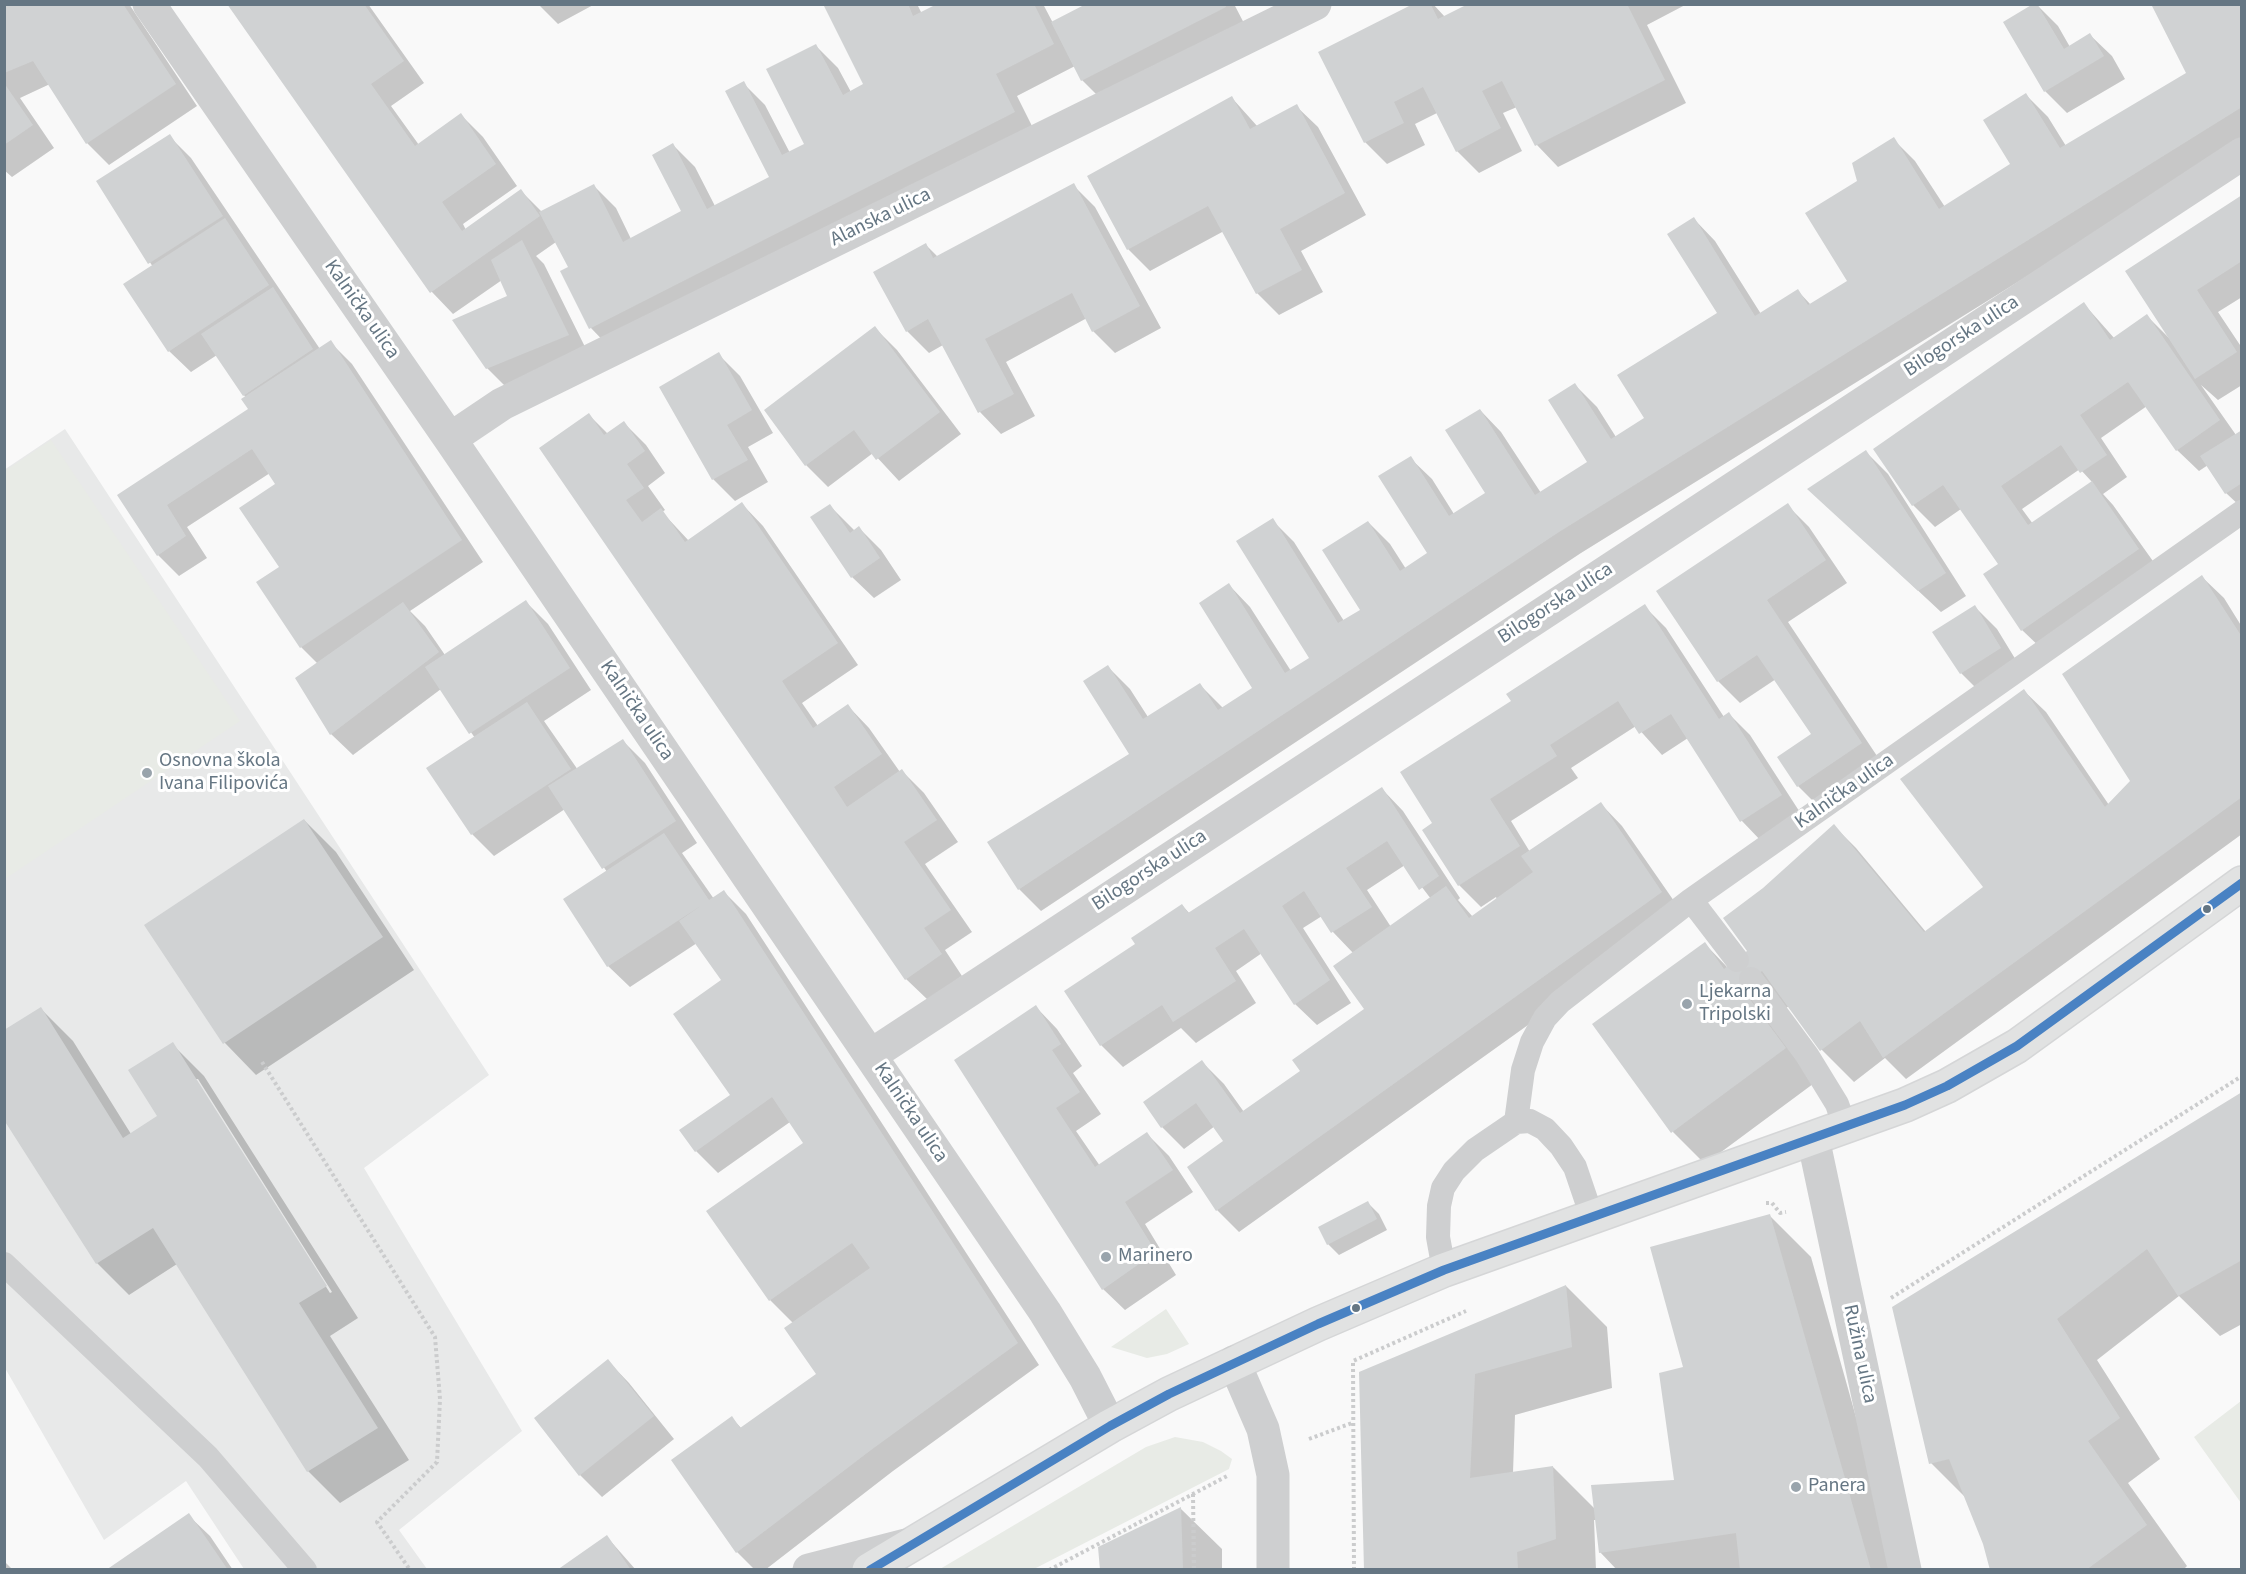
<!DOCTYPE html>
<meta charset="utf-8">
<style>
body{margin:0}
#map{position:relative;width:2246px;height:1574px;overflow:hidden;background:#f9f9f9;font-family:"Source Sans 3",sans-serif}
canvas{display:block}
.frame{position:absolute;inset:0;border:6px solid #657683;pointer-events:none}
</style>
<div id="map">
<canvas width="2246" height="1574"></canvas>
<div class="frame"></div>
</div>
<script>
const ctx = document.querySelector('canvas').getContext('2d');
ctx.lineJoin = 'round';
function fillPath(path, color) { ctx.fillStyle = color; ctx.fill(path, 'evenodd'); }
const toPath = rows => new Path2D(rows.map(r => 'M' + r).join(''));
function trace(path, color, width, dash) { ctx.strokeStyle = color; ctx.lineWidth = width; ctx.lineCap = dash ? 'butt' : 'round'; ctx.setLineDash(dash || []); ctx.stroke(path); }
function drawText(font, color, halo, rows, align = 'center') {
  ctx.font = font + ' "Source Sans 3",sans-serif'; ctx.lineWidth = 6; ctx.setLineDash([]); ctx.textBaseline = 'middle'; ctx.strokeStyle = halo; ctx.fillStyle = color; for (const [text, x, y, turn = 0] of rows) {
    ctx.save(); ctx.translate(x, y); ctx.rotate((+turn || 0) * Math.PI / 180); ctx.textAlign = isNaN(turn) ? turn : align; if (halo) ctx.strokeText(text, 0, 0); ctx.fillText(text, 0, 0); ctx.restore();
  }
}
const built = toPath([
 [65,429,489,1075,364,1168,522,1431,399,1530,427,1569,244,1569,186,1481,104,1540,5,1368,4,470]
]);
const green = toPath([
 [51,440,240,721,5,879,5,471],
 [1166,1309,1189,1344,1167,1354,1147,1358,1111,1347],
 [2241,1401,2241,1503,2194,1437],
 [1175,1437,1203,1442,1221,1451,1232,1459,1229,1469,1034,1569,940,1569,1146,1447]
]);
const shadow = toPath([
 [4,4,129,4,197,106,109,165,87,143,50,84,20,98,54,148,12,177,4,170],
 [229,4,368,4,424,83,391,106,419,145,461,115,483,137,517,186,463,224,466,230,521,191,542,212,594,186,616,208,631,239,683,212,673,145,695,167,715,206,771,177,743,83,765,105,790,153,806,144,816,46,838,68,851,92,865,85,825,4,917,4,922,14,940,4,1043,4,1053,23,1090,4,1234,4,1247,29,1104,102,1082,80,1075,66,1017,96,1036,134,612,350,591,328,570,268,556,242,536,256,544,264,590,357,509,390,487,368,509,296,502,280,453,314,432,292],
 [538,4,595,4,558,24],
 [1415,4,1433,4,1445,17,1471,4,1687,4,1647,25,1686,103,1558,167,1537,145,1517,107,1503,113,1522,151,1479,173,1457,151,1437,113,1415,124,1425,145,1387,164,1365,142,1320,52],
 [2036,4,2058,26,2070,47,2090,35,2112,56,2125,79,2067,113,2045,91],
 [2242,4,2242,143,1581,553,1041,911,1019,889,989,843,1131,754,1108,667,1130,689,1148,717,1200,685,1223,708,1255,688,1229,585,1250,607,1291,671,1311,658,1272,520,1294,542,1344,621,1362,610,1368,522,1390,544,1406,569,1429,554,1410,458,1432,479,1454,514,1487,494,1480,410,1501,432,1541,493,1589,463,1575,385,1597,407,1616,437,1647,419,1719,313,1694,219,1715,241,1761,314,1798,291,1811,305,1849,281,1859,182,1893,139,1915,161,1945,207,2013,164,2026,95,2048,117,2066,146,2188,74],
 [1232,98,1258,127,1296,106,1318,127,1366,215,1301,251,1323,292,1279,315,1257,293,1224,231,1150,271,1128,249],
 [169,136,191,158,320,349,330,342,352,364,483,562,410,611,425,626,445,655,526,602,548,624,591,690,544,721,578,770,623,741,645,763,697,843,682,853,714,899,724,892,746,914,1039,1365,893,1471,765,1570,755,1570,737,1552,673,1460,732,1418,742,1429,818,1375,794,1324,770,1300,805,1143,790,1122,718,1173,696,1151,732,1095,723,980,697,943,630,987,608,966,607,872,565,809,494,856,472,834,475,738,441,689,353,755,331,734,318,664,301,647,281,567,277,484,270,473,187,527,207,558,179,576,158,555,119,495,250,410,246,398,217,355,191,372,169,351,153,267,98,182],
 [1073,185,1095,207,1161,328,1115,353,1093,331,1087,318,1006,362,1035,416,1001,434,980,412,943,345,929,353,907,331,926,245,938,257],
 [2242,197,2242,297,2218,312,2242,348,2242,385,2218,400,2201,385,2236,435,2242,432,2242,508,2226,493,2208,465,2199,471,2177,450,2147,406,2101,438,2127,477,2103,494,2113,505,2160,571,2044,651,2022,630,2000,564,1961,509,1935,527,1913,505,1875,449,2084,304,2115,339,2147,316,2169,338],
 [2080,469,2092,482,2033,524,2022,509],
 [875,328,897,350,961,434,899,481,873,453,828,487,806,465],
 [718,354,740,376,773,433,748,447,768,482,735,501,713,479],
 [589,415,608,434,624,423,646,445,665,473,648,486,665,510,662,512,689,541,742,504,763,526,858,665,802,703,818,726,848,706,869,728,900,772,902,771,924,793,958,842,925,864,972,932,945,950,962,976,928,1000,906,979,541,448],
 [1866,452,1888,474,1966,596,1941,612,1809,489],
 [1787,505,1809,527,1847,583,1788,622,1883,765,1820,808,1798,786,1813,735,1776,679,1740,703,1718,681,1658,591],
 [830,506,855,531,859,528,881,550,901,580,874,598,852,577],
 [2202,577,2224,598,2242,627,2242,834,1906,1079,1885,1058,1854,1082,1822,1050,1789,1006,1771,1019,1817,1081,1705,1164,1673,1132,1705,944,1728,968,1749,952,1763,890,1834,826,1856,848,1926,932,1985,887,2024,691,2046,712,2109,805,2132,782],
 [1644,606,1666,628,1724,717,1729,714,1750,735,1803,817,1763,843,1742,821,1688,738,1662,755,1636,726,1571,768,1578,778,1511,821,1530,852,1601,804,1622,826,1683,914,1239,1232,1217,1210,1225,1141,1215,1126,1184,1149,1162,1127,1202,1062,1224,1084,1244,1112,1302,1071,1366,1009,1354,954,1333,932,1322,916,1303,928,1351,1003,1317,1025,1295,1004,1262,953,1236,971,1256,1003,1196,1043,1181,1028,1123,1067,1101,1045,1066,992,1137,945,1182,905,1190,914,1382,789,1403,811,1460,898,1458,900,1473,917,1497,900,1496,897,1481,907,1459,885,1434,823,1513,701],
 [1405,865,1431,899,1391,927,1367,890],
 [1975,607,1997,629,2022,670,1983,695,1961,673],
 [304,820,336,852,414,970,256,1075,225,1043,146,926],
 [1036,1007,1057,1029,1082,1066,1073,1073,1101,1114,1076,1131,1100,1166,1147,1134,1169,1156,1193,1192,1145,1224,1176,1275,1125,1310,1103,1289,956,1061],
 [41,1009,73,1041,131,1134,160,1117,172,1044,204,1076,358,1318,330,1336,409,1460,340,1503,308,1471,177,1264,129,1295,97,1263],
 [194,1079,198,1079,332,1292,330,1293],
 [2242,1093,2242,1324,2220,1336,2179,1296,2097,1360,2160,1459,2128,1483,2187,1566,2183,1570,1991,1570,1985,1544,1967,1499,1931,1463],
 [1368,1203,1379,1214,1387,1230,1339,1255,1328,1244],
 [1770,1216,1811,1257,1899,1570,1617,1570,1600,1552,1597,1520,1594,1520,1596,1570,1365,1570,1361,1373,1566,1286,1607,1327,1612,1388,1515,1415,1513,1473,1553,1467,1596,1510,1675,1482,1685,1368],
 [608,1361,629,1383,674,1439,602,1497,580,1475],
 [1181,1509,1222,1549,1222,1570,1102,1570],
 [188,1515,210,1536,233,1570,108,1570],
 [607,1537,636,1570,560,1570],
 [4,1561,13,1570,4,1570]
]);
const building = toPath([
 [4,4,123,4,176,84,86,144,33,61,4,73],
 [227,4,364,4,404,61,371,84,415,146,461,113,496,164,442,202,462,231,521,189,540,216,430,293],
 [823,4,908,4,913,16,937,4,1034,4,1054,44,996,74,1015,112,589,329,560,271,568,267,539,212,594,184,623,242,681,211,652,155,673,143,707,209,769,177,725,91,744,81,782,155,804,144,766,69,816,44,843,95,863,84],
 [1086,4,1225,4,1226,7,1081,81,1051,22],
 [1468,4,1627,4,1665,80,1535,146,1502,81,1482,91,1501,128,1456,152,1423,87,1394,102,1404,123,1364,143,1318,52,1411,5,1431,5,1438,19],
 [2033,4,2037,4,2064,49,2090,33,2104,56,2044,92,2003,22],
 [2151,4,2242,4,2242,107,1559,532,1018,890,987,842,1129,754,1083,681,1108,665,1143,719,1200,683,1218,710,1252,688,1199,603,1229,583,1285,673,1309,658,1236,541,1273,518,1338,623,1360,610,1322,550,1368,521,1400,571,1427,553,1378,476,1411,456,1449,516,1485,493,1445,430,1480,409,1535,495,1587,462,1548,400,1575,383,1611,439,1644,418,1617,375,1717,313,1667,234,1694,217,1755,316,1798,289,1808,305,1847,281,1805,213,1857,181,1852,163,1894,137,1939,209,2010,164,1983,120,2026,93,2060,148,2186,73],
 [4,83,33,125,4,145],
 [1232,96,1250,129,1297,104,1345,193,1280,229,1302,270,1256,294,1208,206,1127,250,1087,176],
 [170,134,223,216,148,264,96,181],
 [1074,183,1140,306,1092,332,1072,293,985,339,1014,394,978,413,928,319,906,332,873,272,926,243,933,258],
 [2242,195,2242,261,2197,290,2237,352,2195,379,2125,271],
 [225,218,269,285,168,352,123,284],
 [522,240,569,335,486,369,452,320,507,296,491,260],
 [273,287,313,349,243,396,201,334],
 [2084,302,2110,340,2147,314,2220,420,2176,451,2128,382,2080,415,2107,455,2080,473,2061,445,2001,486,2028,525,2092,481,2139,549,2021,631,1983,574,1998,564,1943,485,1912,506,1873,449],
 [875,326,940,412,876,460,854,430,805,466,764,410],
 [331,340,462,540,300,648,256,582,279,567,239,508,275,484,252,449,167,505,186,536,157,556,117,495,248,409,241,399],
 [719,352,752,410,727,425,748,460,712,480,659,387],
 [589,413,604,435,624,421,645,451,627,464,644,488,626,500,642,522,661,508,685,542,742,502,838,643,782,681,813,728,848,704,882,754,834,787,847,807,902,769,937,820,904,842,951,910,924,928,942,954,905,980,539,448],
 [2242,430,2242,483,2225,494,2200,456],
 [1866,450,1946,573,1918,591,1807,489],
 [1788,503,1826,560,1767,600,1862,743,1797,787,1777,757,1811,734,1757,655,1717,682,1656,591],
 [830,504,850,533,859,526,880,558,851,578,810,517],
 [2202,575,2242,637,2242,797,1883,1058,1860,1021,1820,1051,1762,971,1740,986,1786,1048,1671,1133,1592,1024,1705,942,1724,969,1747,951,1723,918,1763,888,1834,824,1924,932,1983,887,1900,779,2024,689,2105,807,2130,781,2062,674],
 [526,600,570,668,469,734,425,667],
 [403,602,439,652,330,735,295,678],
 [1645,604,1719,719,1729,712,1782,795,1740,822,1671,714,1639,734,1618,701,1550,745,1557,756,1490,799,1520,846,1458,886,1422,830,1432,823,1400,772,1511,701,1506,694],
 [1975,605,2001,648,1960,674,1932,632],
 [527,702,571,769,471,835,426,768],
 [623,739,676,821,602,869,548,786],
 [1382,787,1439,876,1419,890,1387,841,1346,868,1372,907,1331,933,1304,891,1282,906,1330,980,1294,1005,1244,929,1215,948,1236,981,1173,1022,1162,1005,1100,1046,1064,991,1135,944,1131,938,1182,904,1188,913],
 [1601,802,1662,892,1216,1211,1187,1167,1223,1141,1196,1103,1161,1128,1143,1102,1202,1060,1240,1113,1300,1071,1292,1060,1364,1009,1333,966,1446,886,1469,918,1533,872,1521,856],
 [304,819,383,937,223,1044,144,925],
 [664,833,709,900,724,890,1018,1343,871,1450,736,1553,671,1460,732,1416,740,1428,816,1374,784,1328,870,1268,852,1243,769,1301,706,1211,803,1143,772,1097,695,1152,679,1130,730,1095,673,1014,721,980,679,921,702,905,607,967,563,899],
 [1036,1005,1061,1044,1052,1050,1080,1092,1056,1108,1095,1167,1147,1132,1173,1170,1125,1202,1156,1252,1102,1290,954,1060],
 [41,1007,123,1138,157,1116,128,1070,173,1042,327,1286,299,1303,378,1428,307,1472,153,1228,96,1264,4,1120,4,1030],
 [2242,1092,2242,1260,2178,1296,2147,1249,2057,1319,2120,1418,2088,1441,2147,1525,2086,1570,1990,1570,1983,1544,1949,1459,1929,1464,1892,1307],
 [1368,1201,1377,1219,1327,1245,1318,1227],
 [1770,1214,1871,1570,1740,1570,1736,1533,1599,1553,1591,1485,1674,1480,1659,1373,1683,1367,1650,1247],
 [1566,1285,1572,1347,1475,1374,1470,1478,1553,1466,1556,1539,1517,1552,1518,1570,1364,1570,1359,1372],
 [608,1359,654,1416,579,1476,534,1418],
 [1181,1507,1183,1570,1100,1570,1098,1547],
 [189,1513,228,1570,106,1570],
 [607,1535,631,1570,557,1570]
]);
const path = toPath([
 [262,1062,435,1337,440,1399,437,1462,377,1522,410,1570],
 [1766,1203,1772,1203,1780,1213,1786,1212],
 [1891,1298,2242,1076],
 [1309,1439,1352,1423],
 [1193,1494,1194,1570],
 [1049,1570,1229,1475],
 [1354,1570,1353,1361,1466,1311]
]);
const lane = toPath([
 [1691,900,1737,960],
 [1751,979,1807,1055,1837,1104,1845,1127],
 [1516,1122,1523,1070,1532,1042,1545,1018,1560,1002,1691,900,2242,512],
 [4,1264,208,1457,305,1570],
 [1444,1270,1438,1237,1439,1206,1443,1188,1454,1171,1475,1150,1516,1122,1530,1121,1545,1129,1561,1146,1575,1167,1592,1217]
]);
const street = toPath([
 [149,4,450,439,1045,1312,1085,1377,1110,1426],
 [450,439,502,404,1315,4],
 [871,1055,2242,154],
 [1813,1138,1905,1570],
 [1234,1362,1263,1429,1273,1475,1273,1570],
 [809,1570,906,1545]
]);
const secondary = toPath([
 [869,1570,1110,1426,1169,1394,1318,1324,1444,1270,1905,1105,1947,1086,2017,1046,2242,883]
]);
const bus1 = toPath([
 [870,1570,1110,1426,1169,1394,1318,1324,1444,1270,1905,1105,1947,1086,2017,1046,2242,883]
]);
const markers = [
 [147,773,6,"#99a4ac"],
 [2207,909,5,"#657683"],
 [1687,1004,6,"#99a4ac"],
 [1106,1257,6,"#99a4ac"],
 [1356,1308,5,"#657683"],
 [1796,1487,6,"#99a4ac"]
];
const streetNames = [
 ["Alanska ulica",881,218,-26],
 ["Kalnička ulica",361,310,55],
 ["Bilogorska ulica",1962,337,-33],
 ["Bilogorska ulica",1556,604,-33],
 ["Kalnička ulica",636,711,56],
 ["Kalnička ulica",1845,792,-35],
 ["Bilogorska ulica",1150,871,-33],
 ["Kalnička ulica",910,1113,56],
 ["Ružina ulica",1859,1354,78]
];
const poiNames = [
 ["Osnovna škola",159,762],
 ["Ivana Filipovića",159,785],
 ["Ljekarna",1699,993],
 ["Tripolski",1699,1016],
 ["Marinero",1118,1257],
 ["Panera",1808,1487]
];
fillPath(built, '#e8e9e9');
fillPath(green, '#e8ebe6');
fillPath(shadow, '#0003');
fillPath(building, '#d0d2d3');
trace(secondary, '#d5d6d7', 36);
trace(path, '#cbcccd', 4, [3, 3]);
trace(lane, '#cecfd0', 24);
trace(street, '#cecfd0', 33);
trace(secondary, '#e1e2e2', 33);
trace(bus1, '#4982c3', 9);
for (const [x, y, r, color] of markers) { const dot = new Path2D(); dot.arc(x, y, r, 0, 2 * Math.PI); ctx.fillStyle = color; ctx.fill(dot); trace(dot, '#fff', 2); }
drawText('20px', '#657683', '#fff', streetNames);
drawText('20px', '#657683', '#fff', poiNames, 'left');
</script>
